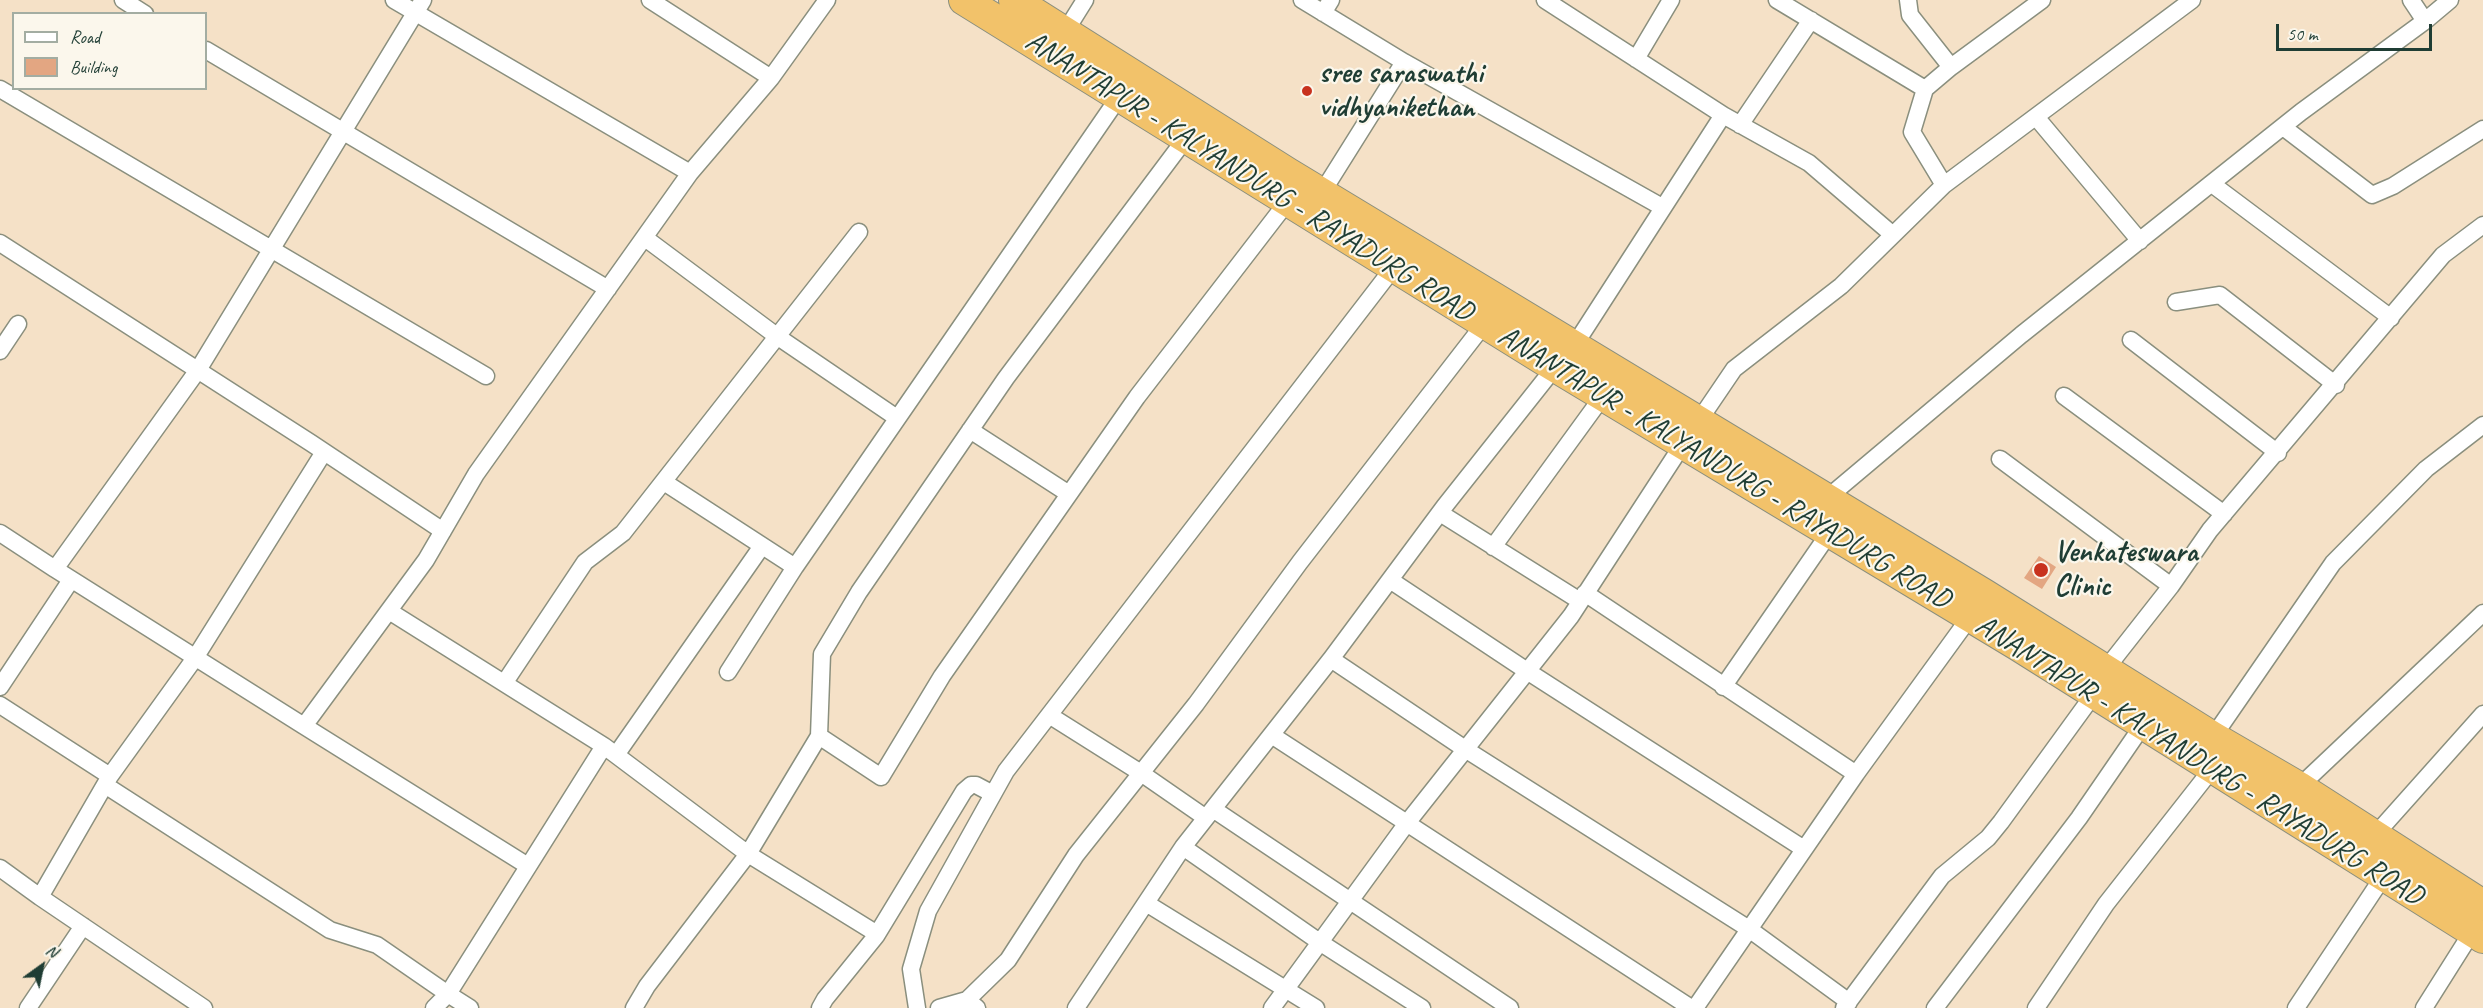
<!DOCTYPE html>
<style>
body{margin:0}
#map{position:relative;width:2483px;height:1008px;overflow:hidden;background:#f5e1c7;font-family:Caveat,sans-serif}
canvas{display:block}
.legend{position:absolute;left:12px;top:12px;width:195px;height:78px;box-sizing:border-box;background:#fbf7ec;border:2px solid #a3ada2;margin:0;padding:8px 10px;list-style:none;font-size:18px;color:#1f3d34}
.legend li{display:flex;align-items:center;gap:12px;height:30px}
.legend b{width:30px;border:2px solid #a3ada2}
.north{position:absolute;left:12px;top:936px;width:60px;height:60px;-webkit-text-stroke:4px #fbf7ec;paint-order:stroke;rotate:33deg;font-size:16px;font-weight:700;line-height:24px;text-align:center;color:#1f3d34}
.north::after{content:'';display:block;margin:auto;width:21px;height:27px;background:#1f3d34;clip-path:polygon(50% 0,100% 100%,50% 72%,0 100%)}
.scale{position:absolute;left:2276px;top:24px;width:156px;height:27px;box-sizing:border-box;border:3px solid #1f3d34;border-top:0;padding-left:8px;font-size:18px;line-height:21px;white-space:nowrap;color:#1f3d34;-webkit-text-stroke:4px #fbf7ec;paint-order:stroke}
</style>
<div id="map">
<canvas width="2483" height="1008"></canvas>
<ul class="legend">
<li><b style="height:8px;background:#fff"></b>Road</li>
<li><b style="height:16px;background:#e3a682"></b>Building</li>
</ul>
<div class="north">N</div>
<div class="scale">50 m</div>
</div>
<script>
const ctx = document.querySelector('canvas').getContext('2d');
ctx.lineJoin = 'round';
function fillPath(path, color) { ctx.fillStyle = color; ctx.fill(path, 'evenodd'); }
const toPath = rows => new Path2D(rows.map(r => 'M' + r).join(''));
function trace(path, color, width, dash) { ctx.strokeStyle = color; ctx.lineWidth = width; ctx.lineCap = dash ? 'butt' : 'round'; ctx.setLineDash(dash || []); ctx.stroke(path); }
function drawText(font, color, halo, rows, align = 'center') {
  ctx.font = font + ' Caveat,sans-serif'; ctx.lineWidth = 4.5; ctx.setLineDash([]); ctx.textBaseline = 'middle'; ctx.strokeStyle = halo; ctx.fillStyle = color; for (const [text, x, y, turn = 0] of rows) {
    ctx.save(); ctx.translate(x, y); ctx.rotate((+turn || 0) * Math.PI / 180); ctx.textAlign = isNaN(turn) ? turn : align; if (halo) ctx.strokeText(text, 0, 0); ctx.fillText(text, 0, 0); ctx.restore();
  }
}
const building = toPath([
 [2039,556,2056,567,2042,589,2024,578]
]);
const street = toPath([
 [123,0,145,14],
 [394,0,690,173],
 [650,0,771,78],
 [1302,0,1404,62,1662,207],
 [1545,0,1723,115],
 [1777,0,1925,89],
 [1323,13,1331,0],
 [2425,21,2450,0],
 [1065,32,1085,0],
 [206,50,608,289],
 [1636,59,1671,0],
 [1951,67,2042,0],
 [0,89,486,376],
 [2036,117,2140,241],
 [1740,125,1811,20],
 [2283,127,2372,195,2393,186,2483,129],
 [2212,184,2391,318],
 [1944,185,2192,0],
 [1318,199,1404,62],
 [645,238,778,337,897,418],
 [0,243,311,443,443,531],
 [2176,302,2220,295,2336,385],
 [2131,340,2278,453],
 [1574,346,1723,115,1809,163,1893,235],
 [0,351,18,324],
 [1555,367,1444,507,1331,659,1465,749,1749,929,1849,1002],
 [2064,396,2224,514],
 [1698,422,1734,369,1841,286,1944,185,1912,132,1925,89,1951,67,1910,15,1908,0],
 [970,430,1069,494],
 [2000,459,2171,586],
 [664,482,795,567],
 [1826,499,2021,335,2301,112,2425,21,2411,0],
 [1440,513,1580,601],
 [0,533,55,569],
 [1493,547,1603,396],
 [1390,580,1527,671,1804,849],
 [1585,593,1856,774],
 [389,611,604,746],
 [2105,670,2171,586,2210,530,2443,255,2483,225],
 [728,672,795,567,1119,97],
 [505,682,585,562,623,533,859,232],
 [0,687,71,580],
 [1723,687,1830,532],
 [0,705,110,776],
 [1049,715,1141,773,1206,818],
 [304,726,55,569,198,370,423,0],
 [819,736,822,654,859,592,1006,378,1186,138],
 [1273,736,1691,1008],
 [2213,737,2333,563,2426,469,2483,425],
 [616,755,762,546],
 [105,785,330,930,377,945,448,994,434,1008],
 [2299,787,2483,613],
 [1213,809,1510,1008],
 [2375,835,2483,714],
 [1183,847,1321,943,1422,1008],
 [528,866,304,726,426,560,476,474,690,173,771,78,827,0],
 [0,868,40,897],
 [1146,903,1316,1008],
 [876,936,964,791,971,785,976,785,993,794],
 [967,1000,1008,960,1076,855,1196,704,1300,562,1485,323],
 [28,1008,83,926],
 [204,1008,40,897,110,776,195,658,324,452],
 [470,1008,448,994,604,746,748,854,819,736,881,777,942,676,1137,397,1288,201],
 [634,1008,647,986,748,854,874,932,876,936,825,999,820,1008],
 [917,1008,911,969,928,911,1006,771,1394,267],
 [939,1008,967,1000,977,1008],
 [1076,1008,1183,847,1331,659],
 [1272,1008,1407,823,1571,616,1683,444],
 [1695,1008,1856,774,1970,617],
 [1844,1008,1942,876,1988,838,2001,822,2094,694],
 [1935,1008,2079,818,2143,725],
 [2036,1008,2106,904,2212,769],
 [2296,1008,2383,877],
 [2424,1008,2472,932]
]);
const highway = toPath([
 [964,0,1547,362,2017,645,2483,938],
 [1014,0,1288,173,1984,594,2213,737,2299,787,2483,905]
]);
const markers = [
 [1307,91,6,"#c8321e"],
 [2041,570,8,"#c8321e"]
];
const poiNames = [
 ["sree saraswathi",1319,74],
 ["vidhyanikethan",1319,108],
 ["Venkateswara",2054,553],
 ["Clinic",2054,587]
];
const streetNames = [
 ["ANANTAPUR - KALYANDURG - RAYADURG ROAD",1249,177,32],
 ["ANANTAPUR - KALYANDURG - RAYADURG ROAD",1724,468,31],
 ["ANANTAPUR - KALYANDURG - RAYADURG ROAD",2199,761,32]
];
fillPath(building, '#e3a682');
trace(street, '#8a8f7e', 19);
trace(highway, '#8a8f7e', 32);
trace(street, '#fff', 16);
trace(highway, '#f2c26a', 30);
for (const [x, y, r, color] of markers) { const dot = new Path2D(); dot.arc(x, y, r, 0, 2 * Math.PI); ctx.fillStyle = color; ctx.fill(dot); trace(dot, '#fbf7ec', 2); }
drawText('bold 30px', '#1f3d34', '#fbf7ec', poiNames, 'left');
drawText('30px', '#1f3d34', '#fbf7ec', streetNames);
</script>
